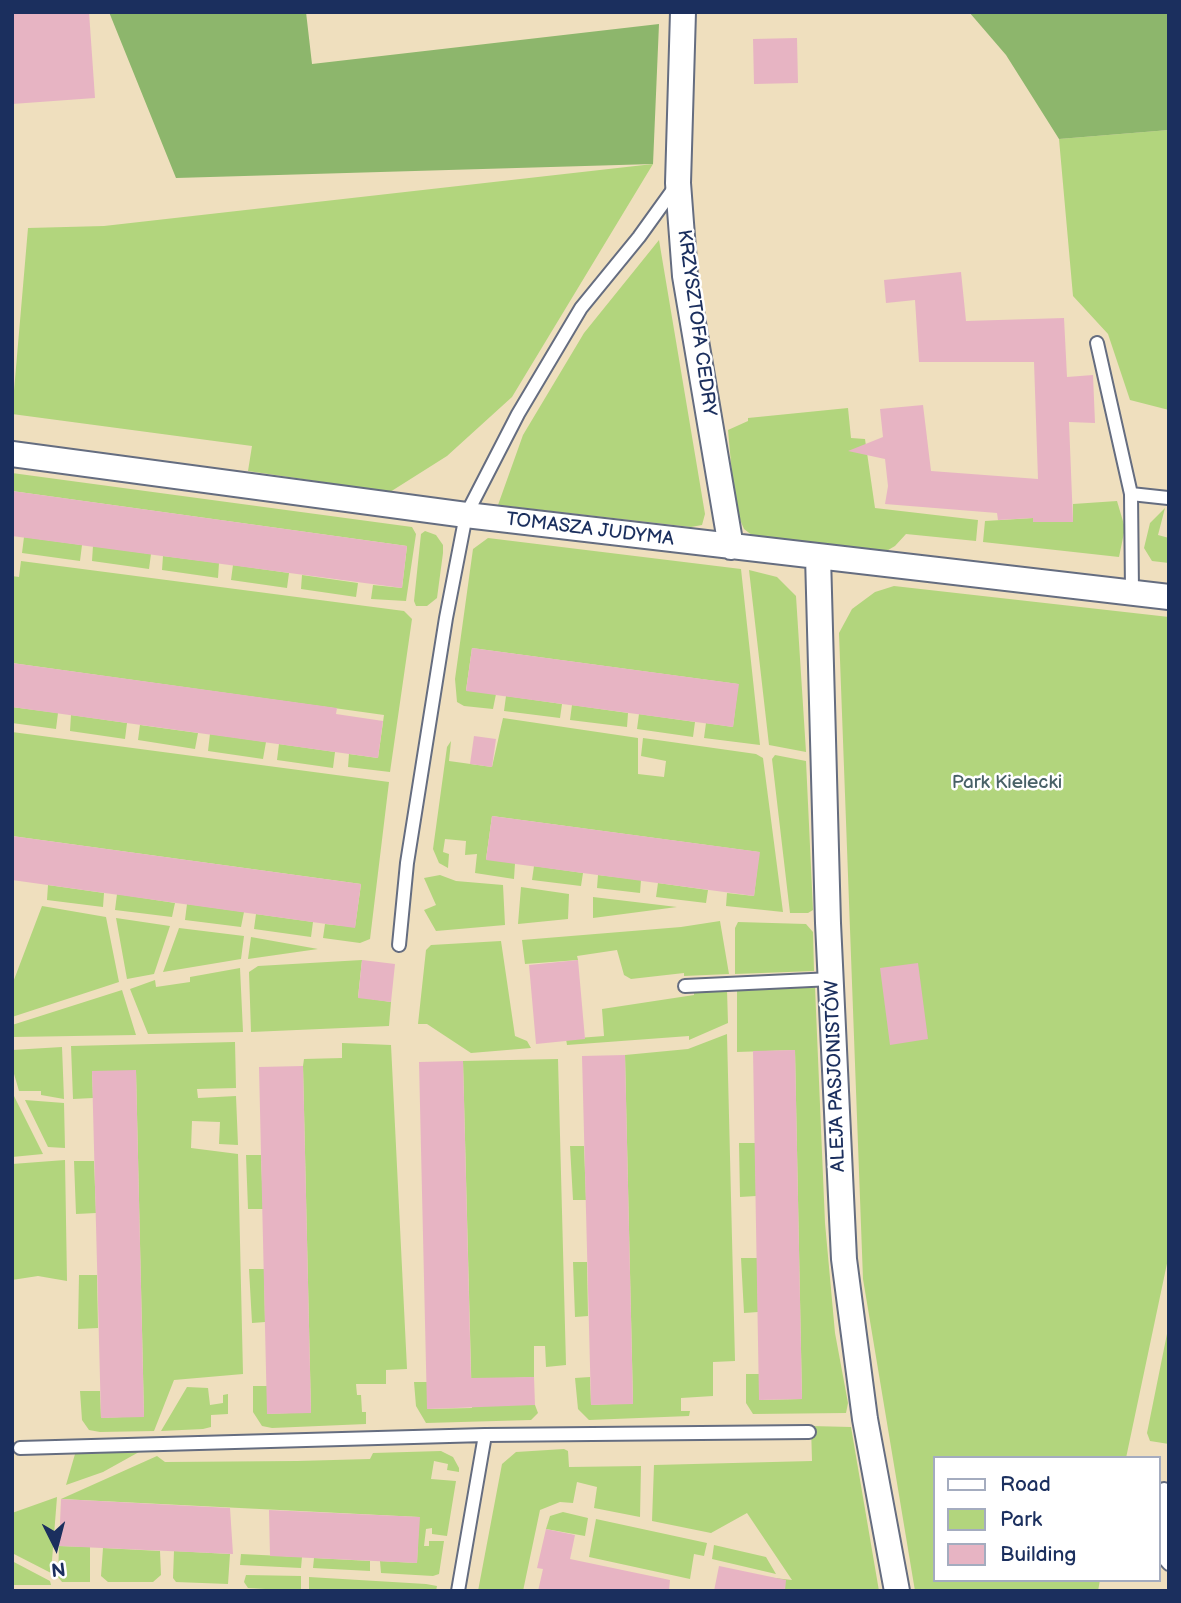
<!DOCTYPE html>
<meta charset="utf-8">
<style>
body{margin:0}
#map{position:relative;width:1181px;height:1603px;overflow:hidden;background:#efdfbe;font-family:"Balsamiq Sans",sans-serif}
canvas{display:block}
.frame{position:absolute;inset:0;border:14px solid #1b2f5e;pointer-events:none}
.legend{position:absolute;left:933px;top:1456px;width:228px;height:126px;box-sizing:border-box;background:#fff;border:2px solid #a4acbf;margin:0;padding:9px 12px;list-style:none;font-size:21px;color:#1b2f5e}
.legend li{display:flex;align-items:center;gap:14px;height:35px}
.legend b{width:35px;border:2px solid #a4acbf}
.north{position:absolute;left:21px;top:1512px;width:70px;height:70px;-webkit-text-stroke:5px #fff;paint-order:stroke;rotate:174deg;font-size:19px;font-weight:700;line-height:28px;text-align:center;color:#1b2f5e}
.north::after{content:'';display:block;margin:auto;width:24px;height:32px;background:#1b2f5e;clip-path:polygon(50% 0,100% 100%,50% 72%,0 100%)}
</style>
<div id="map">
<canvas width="1181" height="1603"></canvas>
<div class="frame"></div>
<ul class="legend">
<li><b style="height:9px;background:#fff"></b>Road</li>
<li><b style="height:19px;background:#b2d57d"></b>Park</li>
<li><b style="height:19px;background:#e7b4c3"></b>Building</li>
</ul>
<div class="north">N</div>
</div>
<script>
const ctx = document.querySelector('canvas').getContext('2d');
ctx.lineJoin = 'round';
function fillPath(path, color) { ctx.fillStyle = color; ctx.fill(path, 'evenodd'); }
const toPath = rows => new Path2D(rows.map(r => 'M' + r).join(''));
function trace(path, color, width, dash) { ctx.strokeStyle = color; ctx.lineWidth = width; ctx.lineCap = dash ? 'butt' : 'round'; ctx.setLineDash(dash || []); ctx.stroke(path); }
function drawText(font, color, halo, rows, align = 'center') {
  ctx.font = font + ' "Balsamiq Sans",sans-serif'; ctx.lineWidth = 5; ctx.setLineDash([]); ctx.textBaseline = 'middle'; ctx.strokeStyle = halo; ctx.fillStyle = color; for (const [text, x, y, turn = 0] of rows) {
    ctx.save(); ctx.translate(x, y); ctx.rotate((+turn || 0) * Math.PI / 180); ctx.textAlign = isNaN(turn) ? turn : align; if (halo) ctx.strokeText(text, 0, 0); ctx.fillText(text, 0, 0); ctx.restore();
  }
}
const green = toPath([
 [1169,130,1169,410,1130,400,1108,334,1073,296,1059,139],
 [653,164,512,397,447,456,390,492,248,471,252,446,12,414,28,228,104,226],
 [659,240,705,514,702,525,691,527,498,505,523,435,584,333],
 [848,408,851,438,865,439,875,508,978,520,976,541,906,534,895,546,883,553,757,539,744,529,735,508,728,430,748,421,748,418],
 [12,473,412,527,416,534,406,601,371,599,373,585,402,588,407,546,12,491],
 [1117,501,1125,528,1119,557,983,542,985,521,1033,518,1034,522,1073,522,1073,504],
 [1165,508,1158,535,1169,538,1169,563,1152,561,1144,548,1150,523],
 [425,531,436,535,443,545,443,553,437,598,427,606,416,606,414,601,421,534],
 [24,537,82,545,80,561,22,553],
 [488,538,741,569,760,745,704,738,706,723,733,727,738,684,472,648,466,690,496,694,493,709,464,706,457,702,455,679,473,549],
 [93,546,151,554,149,569,92,561],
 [163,556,219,563,218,578,162,570],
 [21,561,404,611,412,619,390,772,348,767,349,754,378,758,384,715,12,663,12,576,19,577],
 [233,565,289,573,287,588,231,580],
 [749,570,777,577,796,596,806,752,769,745],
 [302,575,358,583,356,597,301,589],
 [894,586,1169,617,1169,1254,1126,1458,934,1458,934,1580,1100,1580,1098,1591,915,1591,863,1279,839,633,852,609,875,592],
 [506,696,562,704,560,718,504,711],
 [572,705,628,713,627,727,570,720],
 [12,707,58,713,56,729,12,723],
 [639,714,695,722,693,737,637,729],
 [71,715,127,723,125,739,70,731],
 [503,718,638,738,638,774,664,777,666,761,641,756,643,738,756,754,763,758,783,912,726,906,727,893,754,896,759,852,492,816,486,859,515,863,514,879,475,873,477,854,465,855,466,841,445,839,443,852,449,854,448,868,439,863,433,849,447,747,451,741,449,761,492,767],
 [140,725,198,733,195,749,138,740],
 [12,732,389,782,370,939,360,943,323,938,325,924,355,927,361,884,12,836],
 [210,734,266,742,263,759,208,751],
 [279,744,335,752,333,768,277,760],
 [775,755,806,761,813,910,808,913,790,913,772,759],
 [534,866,583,873,581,886,532,880],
 [440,875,456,881,503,885,505,925,436,931,424,910,436,905,424,878],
 [598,875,641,880,640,893,597,888],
 [658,883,708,890,706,903,656,897],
 [48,885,104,893,103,907,47,900],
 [521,887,569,894,568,919,518,924],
 [117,894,175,903,172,917,115,910],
 [593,897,677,907,593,918],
 [187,904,244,912,241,927,185,920],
 [42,906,106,917,119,982,12,1017,12,985],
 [256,914,313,922,311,937,254,929],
 [116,918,170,926,154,974,127,979],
 [720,921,729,974,684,976,684,973,631,979,624,975,617,950,577,956,578,960,525,964,522,940,681,927],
 [738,922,806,924,813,932,814,971,735,974,735,928],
 [179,928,244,936,241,959,163,972],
 [251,937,318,949,248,959],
 [501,941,515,1036,527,1041,531,1048,471,1053,427,1024,418,1024,426,950,431,945],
 [362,960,358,997,391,1002,389,1026,251,1032,249,972,258,966],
 [240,968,243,1032,148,1034,130,989,155,980,156,987,190,982,190,977],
 [815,987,825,1223,835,1333,848,1403,846,1413,753,1414,746,1403,746,1374,759,1374,760,1400,802,1399,795,1050,737,1052,737,989],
 [122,990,136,1035,12,1037,12,1025],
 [727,990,728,1023,689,1040,689,1036,567,1045,566,1039,604,1036,602,1009,694,995,694,991],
 [727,1034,735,1361,713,1362,713,1396,681,1398,681,1411,690,1411,689,1416,589,1420,578,1409,575,1378,590,1377,591,1405,633,1403,625,1055,688,1049],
 [235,1042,236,1088,197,1089,198,1098,236,1096,238,1145,219,1144,220,1122,192,1121,191,1148,238,1154,243,1374,174,1380,154,1431,100,1432,89,1430,82,1420,80,1391,100,1391,101,1418,144,1416,136,1071,92,1071,93,1098,73,1099,71,1046],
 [342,1043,391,1045,407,1369,386,1370,386,1384,356,1384,357,1395,361,1395,362,1412,366,1412,366,1424,272,1428,262,1426,253,1412,253,1386,267,1386,268,1414,311,1412,303,1066,304,1059,342,1058],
 [62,1047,64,1099,41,1095,41,1091,19,1091,12,1067,12,1050],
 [558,1059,566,1365,546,1367,545,1346,534,1346,534,1377,513,1378,535,1405,538,1413,531,1420,426,1423,416,1406,414,1382,427,1382,428,1409,472,1408,463,1061],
 [12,1091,14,1096,43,1154,12,1157],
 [25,1100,64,1103,65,1148,48,1147],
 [739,1143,755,1143,756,1196,740,1197],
 [570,1146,584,1146,586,1200,573,1200],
 [246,1155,261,1155,263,1209,248,1209],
 [65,1160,67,1281,38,1276,12,1280,12,1164],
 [74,1161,94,1161,96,1213,76,1214],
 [741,1258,757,1258,758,1312,744,1313],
 [573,1262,587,1262,588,1316,575,1317],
 [249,1269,264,1269,265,1322,252,1323],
 [79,1275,97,1275,98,1328,78,1329],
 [1169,1324,1169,1444,1150,1441,1147,1433],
 [187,1387,208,1388,210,1405,223,1403,223,1395,228,1394,228,1414,211,1415,211,1427,203,1429,161,1431],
 [811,1426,851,1427,879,1591,753,1591,757,1576,792,1580,747,1513,711,1533,652,1521,654,1465,812,1461],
 [564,1449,568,1451,569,1467,641,1466,640,1517,594,1508,597,1487,577,1482,573,1503,560,1502,540,1510,523,1591,478,1591,502,1464,516,1452],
 [441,1451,453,1457,459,1468,459,1472,447,1470,448,1464,434,1461,431,1479,456,1481,447,1536,432,1534,432,1528,426,1529,424,1546,429,1546,429,1541,444,1541,439,1574,433,1576,381,1573,380,1561,417,1563,419,1517,61,1499,157,1456,165,1462,297,1461,370,1459,373,1453],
 [139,1452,103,1472,66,1485,75,1454],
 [57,1497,51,1573,12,1553,12,1513],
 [563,1512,588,1518,585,1536,546,1529,550,1516],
 [596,1519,707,1543,704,1556,694,1554,690,1579,589,1557],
 [714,1545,766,1557,776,1574,712,1559],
 [59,1546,90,1547,90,1582,62,1582,58,1577],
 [103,1548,160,1551,161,1575,153,1582,108,1582,101,1576],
 [174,1551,230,1554,228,1584,176,1582,173,1578],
 [241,1554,302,1557,301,1568,240,1565],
 [314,1558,370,1561,370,1571,313,1568],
 [12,1561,50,1581,51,1585,12,1585],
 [246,1575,301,1576,301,1591,248,1588,244,1582],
 [309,1577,426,1584,437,1586,436,1591,309,1591]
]);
const forest = toPath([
 [109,12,306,12,312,64,659,24,653,164,176,178],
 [969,12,1169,12,1169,130,1059,139,1006,55]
]);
const building = toPath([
 [12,12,89,12,95,98,12,104],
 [797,38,798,83,754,84,753,39],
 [961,272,966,321,1064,318,1067,377,1093,375,1095,423,1069,422,1073,522,1033,522,1033,518,998,520,997,513,885,504,888,486,885,459,848,451,883,437,880,409,923,405,931,471,1038,479,1034,362,919,362,915,300,886,303,884,280],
 [12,491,407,546,402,588,12,536],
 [472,648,739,684,733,727,466,691],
 [12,663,337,708,336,714,383,721,378,758,12,707],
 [474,736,496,739,492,767,470,764],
 [492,816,760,852,754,896,486,860],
 [12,836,361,884,355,928,12,880],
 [362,960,395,964,391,1002,358,998],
 [578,960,585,1039,536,1044,529,965],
 [918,963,928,1039,890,1045,880,968],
 [795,1050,802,1399,759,1400,753,1051],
 [625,1055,633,1404,591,1405,582,1056],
 [463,1061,471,1378,534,1377,535,1405,427,1409,419,1062],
 [303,1066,311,1413,267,1414,259,1067],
 [136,1070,144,1417,101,1418,92,1071],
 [61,1499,230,1508,233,1554,59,1546],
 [269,1510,420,1517,417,1563,270,1556],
 [546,1529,575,1535,570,1559,670,1580,669,1591,538,1591,543,1569,537,1568],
 [719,1566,786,1580,785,1591,714,1591]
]);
const service = toPath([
 [1097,343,1131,494,1132,591],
 [1131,494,1168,498],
 [399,945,407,863,446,618,466,515,518,414,581,308,639,237,675,187],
 [685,986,832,979],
 [20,1448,485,1435,809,1432],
 [1164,1489,1161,1555,1169,1564],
 [458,1591,485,1435]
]);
const minor = toPath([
 [683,12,678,183,685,276,731,547],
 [12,454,466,515,1169,597],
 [818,556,828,923,844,1259,865,1419,897,1591]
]);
const streetNames = [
 ["KRZYSZTOFA CEDRY",696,323,82],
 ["TOMASZA JUDYMA",590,530,7],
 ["ALEJA PASJONISTÓW",836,1076,-92]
];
const parkNames = [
 ["Park Kielecki",1007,783]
];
fillPath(green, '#b2d57d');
fillPath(forest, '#8db66c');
fillPath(building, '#e7b4c3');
trace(service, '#656d80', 16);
trace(minor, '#656d80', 28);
trace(service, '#fff', 12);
trace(minor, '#fff', 24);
drawText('19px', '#1b2f5e', '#fff', streetNames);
drawText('19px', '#486167', '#fff', parkNames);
</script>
